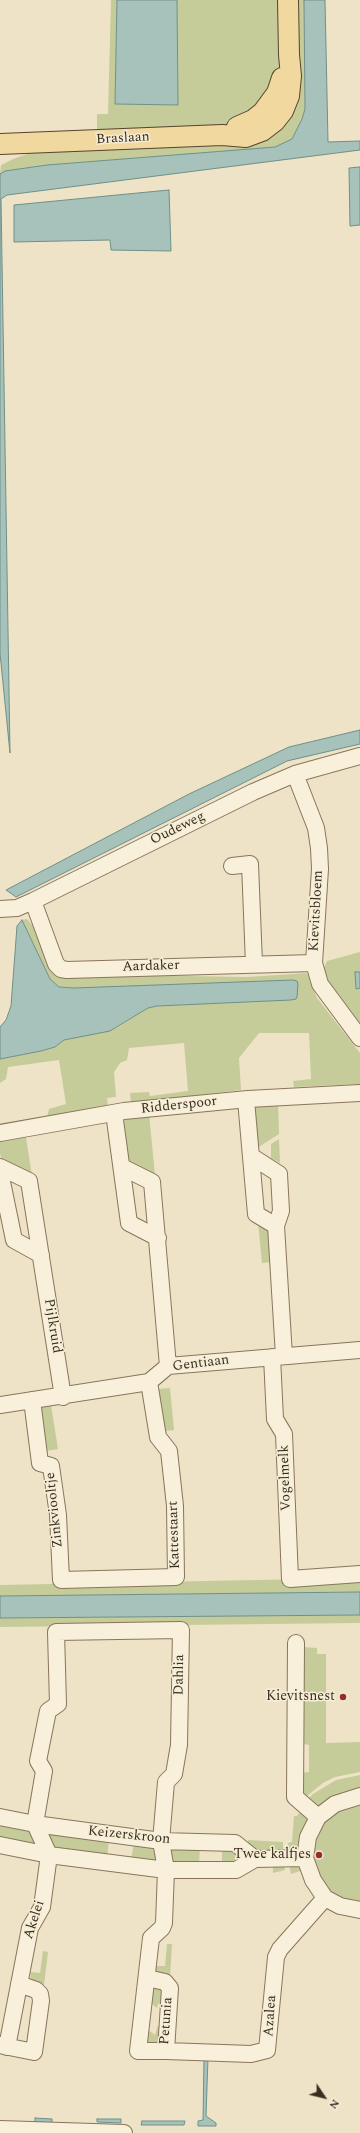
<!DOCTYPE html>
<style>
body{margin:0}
#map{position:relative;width:360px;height:2133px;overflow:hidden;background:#eee3c6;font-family:Spectral,serif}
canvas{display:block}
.north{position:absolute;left:304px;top:2077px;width:40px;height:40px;-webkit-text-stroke:3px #f5edd6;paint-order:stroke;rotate:125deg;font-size:11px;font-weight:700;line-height:16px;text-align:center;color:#3a2d1f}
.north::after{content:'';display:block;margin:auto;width:14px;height:18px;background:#3a2d1f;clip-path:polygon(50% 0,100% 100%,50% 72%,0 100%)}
</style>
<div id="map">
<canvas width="360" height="2133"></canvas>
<div class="north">N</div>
</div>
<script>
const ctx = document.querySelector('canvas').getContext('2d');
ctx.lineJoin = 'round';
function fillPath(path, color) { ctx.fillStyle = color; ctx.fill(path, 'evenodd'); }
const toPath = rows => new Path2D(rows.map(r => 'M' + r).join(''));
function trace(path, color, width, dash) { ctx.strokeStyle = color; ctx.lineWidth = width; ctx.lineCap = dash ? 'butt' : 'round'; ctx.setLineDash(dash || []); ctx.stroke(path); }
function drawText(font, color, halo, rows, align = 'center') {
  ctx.font = font + ' Spectral,serif'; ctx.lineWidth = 3; ctx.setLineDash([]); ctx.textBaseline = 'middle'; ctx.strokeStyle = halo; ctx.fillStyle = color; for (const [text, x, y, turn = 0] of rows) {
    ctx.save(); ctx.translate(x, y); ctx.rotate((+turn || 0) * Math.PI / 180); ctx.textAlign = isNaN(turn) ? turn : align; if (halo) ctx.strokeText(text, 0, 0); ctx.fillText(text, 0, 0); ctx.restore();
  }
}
const green = toPath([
 [111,0,117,0,115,104,178,105,177,0,282,0,282,55,280,71,272,92,238,122,224,126,97,133,97,114,108,114],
 [295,0,304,0,305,109,302,119,292,139,275,147,47,165,5,171,0,174,1,165,13,159,33,152,271,133],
 [27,919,40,934,66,974,247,977,307,973,317,998,360,1053,360,1084,294,1087,293,1081,311,1079,309,1033,259,1033,239,1058,241,1090,131,1103,130,1093,149,1092,150,1096,188,1091,184,1043,129,1048,127,1060,120,1063,114,1072,116,1097,107,1098,108,1106,47,1117,49,1109,66,1104,59,1060,8,1067,6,1079,0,1083,0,1059,41,1051,55,1047,64,1040,116,1028,148,1008,157,1006,296,999,59,987,50,979,22,920],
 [360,952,360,972,355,972,356,989,360,988,360,1027,330,986,324,968,327,961],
 [278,1101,279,1134,254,1150,253,1106],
 [149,1113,155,1175,126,1160,121,1120,126,1116],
 [25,1131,32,1176,2,1162,0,1153,0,1140],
 [279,1139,280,1163,271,1158,271,1144],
 [258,1222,270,1228,273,1262,262,1263],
 [170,1388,174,1430,165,1431,158,1389],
 [51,1405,58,1449,46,1451,39,1407],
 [360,1578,360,1592,0,1596,0,1585],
 [360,1615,360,1623,0,1627,0,1618],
 [303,1647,317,1648,317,1654,326,1654,326,1743,360,1742,360,1772,335,1777,323,1783,302,1800,300,1773,309,1772,309,1745,304,1744],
 [360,1775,360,1790,318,1809,305,1802,313,1794,336,1780],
 [360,1800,360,1906,333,1896,318,1877,312,1854,316,1833,331,1813],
 [302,1809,310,1819,301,1846,297,1851,288,1853,288,1843,292,1842,294,1816,297,1816],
 [0,1822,32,1829,35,1844,29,1846,0,1841],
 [56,1832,109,1839,107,1858,53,1852,48,1836],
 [248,1840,283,1842,283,1852,252,1851,248,1846],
 [134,1842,156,1848,158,1854,155,1859,148,1862,131,1861],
 [175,1846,200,1847,199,1866,173,1865,169,1850],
 [222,1848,234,1851,236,1857,234,1862,222,1866],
 [298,1862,303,1870,291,1874,289,1863],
 [273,1864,284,1864,285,1870,273,1873],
 [167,1944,172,1944,170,1978,157,1973,154,1966,165,1966],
 [43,1951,48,1952,44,1985,31,1979,30,1972,40,1973],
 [162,1984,165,2008,158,2003,157,2008,150,2002,152,1986],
 [158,2025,163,2030,163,2043,146,2044,147,2029,155,2035]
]);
const water = toPath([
 [117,0,177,0,178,105,115,104,117,0],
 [304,0,325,0,328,142,360,141,360,150,7,195,1,199,10,753,0,653,0,174,5,171,47,165,275,147,292,139,302,119,305,109,304,0],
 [360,167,360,225,350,226,349,168,360,167],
 [169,190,171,251,111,250,110,240,14,242,14,205,169,190],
 [360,730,360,744,287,761,16,897,6,890,189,794,289,747,360,730],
 [22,920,50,979,59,987,74,988,293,980,297,981,298,984,297,997,296,999,291,1000,157,1006,148,1008,110,1031,64,1040,55,1047,41,1051,0,1059,0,1027,6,1020,11,1006,17,926,22,920],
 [355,972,360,972,360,988,356,989,355,972],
 [360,1592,360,1615,0,1618,0,1596,360,1592],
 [204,2058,208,2058,206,2116,216,2123,216,2126,198,2126,198,2121,203,2120,204,2058],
 [35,2118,52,2119,52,2123,35,2122,35,2118],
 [97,2119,121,2119,121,2123,97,2122,97,2119],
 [142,2121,185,2121,184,2125,141,2125,142,2121]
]);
const minor = toPath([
 [295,774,316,828,319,848,320,869,314,963,320,984,360,1038],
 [232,866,250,864,254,964],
 [33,901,56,964,61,969,67,970,314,963],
 [0,909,17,908,33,901,253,792,295,774,360,756],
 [246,1100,256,1214,276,1226],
 [114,1113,129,1223,158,1238],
 [0,1133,124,1111,248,1099,360,1093],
 [251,1156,279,1174,281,1211,276,1226,284,1356],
 [0,1167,29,1181,63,1397],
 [122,1167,152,1182,168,1366],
 [0,1172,14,1240,41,1255],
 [272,1357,275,1419,284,1434,290,1579,360,1574],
 [32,1400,40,1463,51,1466,58,1515,61,1580,176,1577,175,1506,169,1451,158,1437,149,1382],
 [0,1405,149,1382,168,1366,360,1350],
 [296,1643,295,1797,318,1817],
 [360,1796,335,1804,318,1817,308,1837,305,1858,313,1880,325,1898,340,1906,360,1910],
 [0,1817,35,1824,161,1841,235,1843,255,1859],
 [0,1845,49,1855,166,1870,236,1870,255,1859,305,1858],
 [0,2045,34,2052,41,2001,40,1994,36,1990,19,1984],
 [7,2047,30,1928,42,1907,49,1855,35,1824,44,1771,38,1761,48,1711,58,1704,56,1632,181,1630,179,1745,174,1774,166,1782,161,1841,166,1870,164,1923,162,1928,151,1938,138,2051,166,2051,170,1988,165,1982,147,1978],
 [166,2051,251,2054,267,2050,276,1957,280,1949,325,1898],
 [0,2129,124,2133]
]);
const major = toPath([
 [237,127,253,120,263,112,277,93,282,78],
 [0,144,222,135,246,137,262,131,275,121,283,111,289,96,291,76,289,55,288,0]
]);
const markers = [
 [343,1697,4,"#972e2d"],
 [319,1855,4,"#972e2d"]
];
const streetNames = [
 ["Braslaan",123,139,-3],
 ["Oudeweg",178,829,-26],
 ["Kievitsbloem",317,911,-87],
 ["Aardaker",151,967,-2],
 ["Ridderspoor",179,1106,-6],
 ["Pijlkruid",52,1326,81],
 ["Gentiaan",201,1364,-7],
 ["Vogelmelk",286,1478,-92],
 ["Zinkviooltje",55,1510,-96],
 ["Kattestaart",175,1535,-92],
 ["Dahlia",180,1675,-89],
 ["Keizerskroon",129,1836,6],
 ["Akelei",35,1920,-72],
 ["Azalea",271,2016,-86],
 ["Petunia",167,2021,-86]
];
const poiNames = [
 ["Kievitsnest",335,1697],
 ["Twee kalfjes",311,1855]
];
fillPath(green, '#c5cc9a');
fillPath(water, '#a7c2ba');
trace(water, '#6e9088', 1);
trace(minor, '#89755c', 18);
trace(major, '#574330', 22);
trace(minor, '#f8f0da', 16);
trace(major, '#f0d89f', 20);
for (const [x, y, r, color] of markers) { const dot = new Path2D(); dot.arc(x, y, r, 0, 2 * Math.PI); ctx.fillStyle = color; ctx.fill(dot); trace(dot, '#f5edd6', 1.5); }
drawText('14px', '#3a2d1f', '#f5edd6', streetNames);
drawText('14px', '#3a2d1f', '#f5edd6', poiNames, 'right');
</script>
